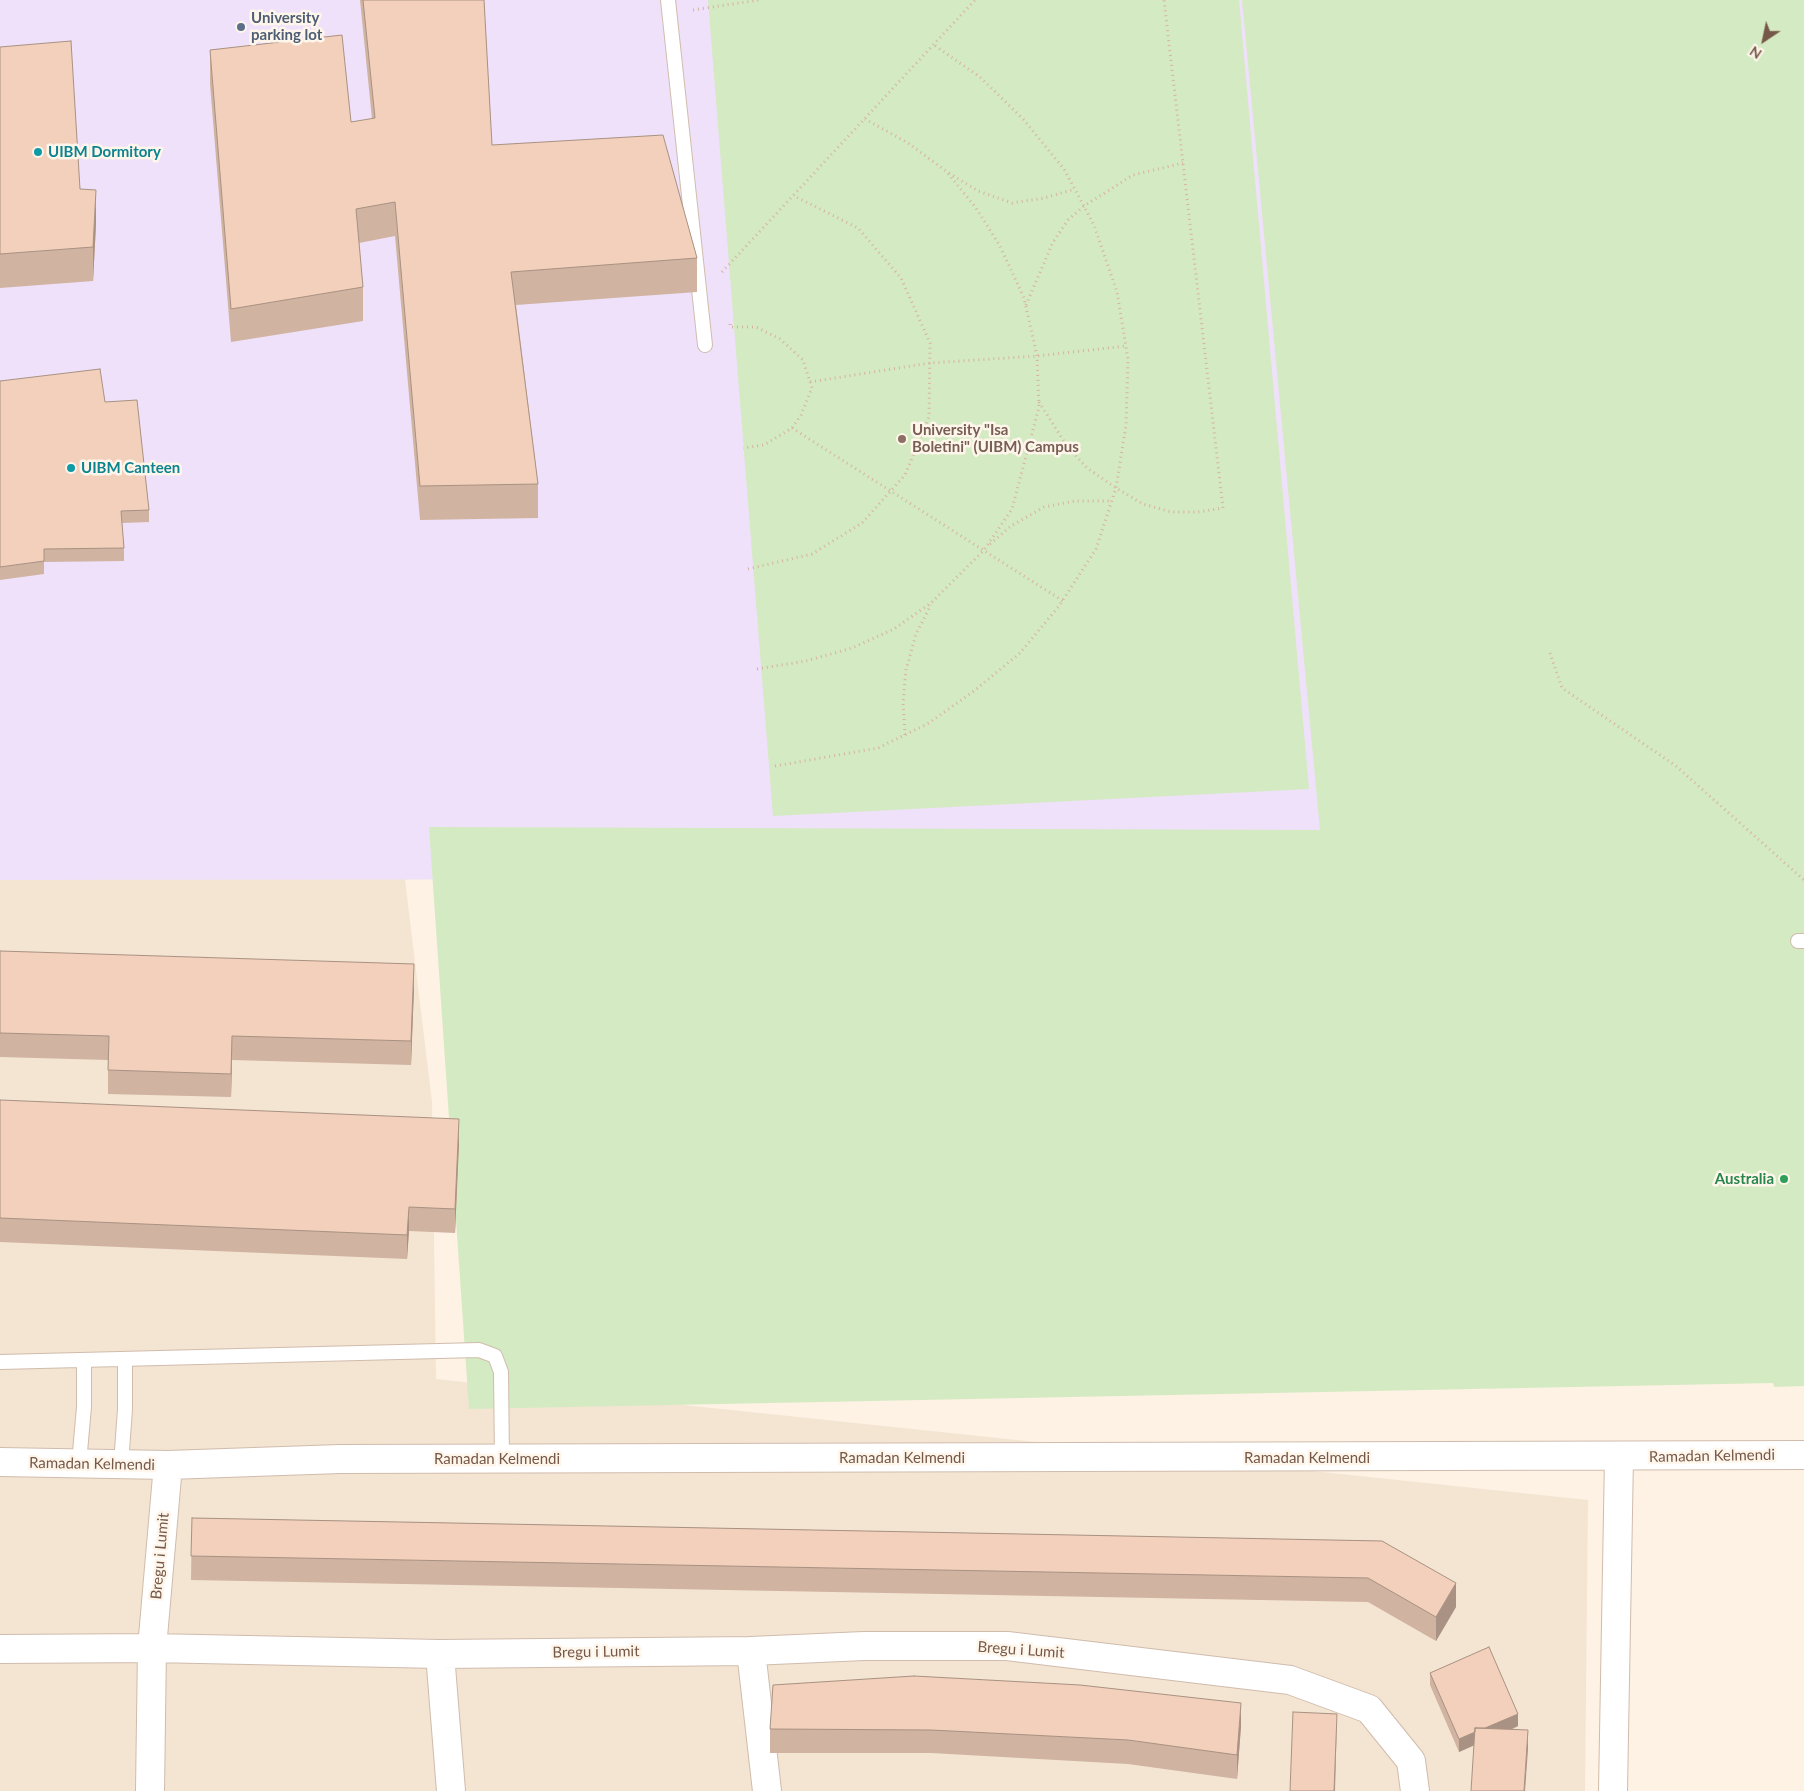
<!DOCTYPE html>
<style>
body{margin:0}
#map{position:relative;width:1804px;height:1791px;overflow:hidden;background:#fdf2e4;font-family:Lato,sans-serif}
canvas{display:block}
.north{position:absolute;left:1739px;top:15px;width:50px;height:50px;-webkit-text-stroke:4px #fff6eb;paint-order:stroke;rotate:214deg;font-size:14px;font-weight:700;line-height:20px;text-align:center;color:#765849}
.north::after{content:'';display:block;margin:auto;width:18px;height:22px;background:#765849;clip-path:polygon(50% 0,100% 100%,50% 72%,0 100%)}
</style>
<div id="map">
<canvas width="1804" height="1791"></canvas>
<div class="north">N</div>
</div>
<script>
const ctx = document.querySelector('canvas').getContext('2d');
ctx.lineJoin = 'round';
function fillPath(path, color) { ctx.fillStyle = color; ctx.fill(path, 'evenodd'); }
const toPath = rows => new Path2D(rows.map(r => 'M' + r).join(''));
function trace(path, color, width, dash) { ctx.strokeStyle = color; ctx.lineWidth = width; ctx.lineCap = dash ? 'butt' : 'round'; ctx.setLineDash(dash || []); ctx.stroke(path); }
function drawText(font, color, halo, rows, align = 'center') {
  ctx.font = font + ' Lato,sans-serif'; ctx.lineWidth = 5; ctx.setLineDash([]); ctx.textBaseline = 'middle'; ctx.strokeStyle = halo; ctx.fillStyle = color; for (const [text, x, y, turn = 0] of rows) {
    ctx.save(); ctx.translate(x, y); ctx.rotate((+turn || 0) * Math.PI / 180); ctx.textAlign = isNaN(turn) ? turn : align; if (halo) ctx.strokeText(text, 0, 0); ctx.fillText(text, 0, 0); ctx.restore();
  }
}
const residential = toPath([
 [0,0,757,762,405,880,432,1102,436,1379,1588,1500,1585,1791,0,1791]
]);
const education = toPath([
 [0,0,1804,0,1804,878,0,880]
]);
const green = toPath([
 [708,0,1239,0,1309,789,773,816],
 [1242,0,1804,0,1804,1386,1774,1387,1773,1383,469,1409,429,827,1320,830]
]);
const path = toPath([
 [693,10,759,0],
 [949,173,978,191,1012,203,1044,198,1075,189],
 [722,272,975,0],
 [1026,305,1053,242,1068,220,1084,206,1133,175,1183,163],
 [730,324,730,327,756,327,780,339,803,360,812,388,801,415,792,428,764,445,743,448],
 [810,382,930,363,1037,356,1126,346],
 [1039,402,1067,446,1087,468,1116,488,1143,504,1171,512,1198,512,1223,508,1164,0],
 [792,428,1063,601],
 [990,544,1011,526,1044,507,1075,501,1112,501],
 [748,569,812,554,862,523,905,475,929,417,930,343,901,278,858,228,794,196],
 [1550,653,1562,688,1676,766,1804,880],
 [757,669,806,661,852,648,894,629,931,603,984,550,1012,509,1039,407,1037,356,1024,298,1000,246,976,208,946,171,908,143,865,119],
 [905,735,903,703,906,670,916,634,931,605],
 [775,766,878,748,929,723,974,691,1020,653,1059,606,1096,549,1116,488,1126,425,1128,359,1117,292,1094,225,1064,169,1023,119,980,77,934,45]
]);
const service = toPath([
 [668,0,705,345],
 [1798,941,1804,941],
 [0,1362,479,1350,495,1356,501,1372,502,1459],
 [79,1463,84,1407,84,1360],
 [121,1464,125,1409,125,1360]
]);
const minor = toPath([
 [0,1462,168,1465,340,1459,1804,1455],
 [0,1649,152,1648,440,1654,751,1651,864,1646,1007,1646,1290,1680,1369,1709,1411,1761,1415,1791],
 [751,1651,767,1791],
 [440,1654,451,1791],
 [150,1791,152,1648,168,1465],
 [1613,1791,1619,1457]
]);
const wall = toPath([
 [360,0,484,0,492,145,697,258,697,292,516,305,538,484,538,518,420,520,395,236,359,243,363,287,363,321,231,342,210,84,210,50,351,122,372,119],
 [0,47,80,189,96,224,93,281,0,288],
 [0,381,105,402,149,510,149,522,122,523,124,548,124,561,44,562,44,574,0,580],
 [0,951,414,988,411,1065,232,1060,231,1097,108,1094,108,1060,0,1057],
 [0,1100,459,1143,455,1233,409,1231,407,1259,0,1242],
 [192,1518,1382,1541,1456,1607,1436,1641,1368,1602,191,1580],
 [1430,1673,1518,1726,1511,1730,1528,1749,1474,1745,1459,1752,1430,1685],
 [1241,1726,1237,1779,1128,1764,931,1753,770,1753,770,1729]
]);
const shadedWall = toPath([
 [96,190,96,224,93,281,93,247],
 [414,964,414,988,411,1065,411,1041],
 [232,1036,232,1060,231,1097,231,1074],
 [459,1119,459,1143,455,1233,455,1209],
 [409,1207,409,1231,407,1259,407,1235],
 [1456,1583,1456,1607,1436,1641,1436,1617],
 [1241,1703,1241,1726,1237,1779,1237,1755],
 [1337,1714,1335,1791,1334,1791],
 [1518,1714,1518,1726,1459,1752,1459,1739],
 [1528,1730,1528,1749,1525,1791,1524,1791]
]);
const building = toPath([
 [363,0,484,0,492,145,663,135,697,258,511,272,538,484,420,486,395,202,356,209,363,287,231,309,210,50,342,35,351,122,375,118,363,0],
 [71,41,80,189,96,190,93,247,0,254,0,47,71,41],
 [100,369,105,402,137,400,149,510,121,511,124,548,44,549,44,561,0,567,0,381,100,369],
 [0,951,414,964,411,1041,232,1036,231,1074,108,1070,109,1036,0,1033,0,951],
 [0,1100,459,1119,455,1209,409,1207,407,1235,0,1218,0,1100],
 [192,1518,1382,1541,1456,1583,1436,1617,1368,1578,191,1556,192,1518],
 [1489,1647,1518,1714,1485,1728,1475,1728,1475,1732,1459,1739,1430,1673,1489,1647],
 [914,1676,1080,1685,1241,1703,1237,1755,1128,1740,931,1730,770,1729,773,1685,914,1676],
 [1293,1712,1337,1714,1334,1791,1290,1791,1293,1712],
 [1475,1728,1528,1730,1524,1791,1471,1791,1475,1728]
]);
const markers = [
 [241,27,5,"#5c6f8a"],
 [38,152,5,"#0f9aa8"],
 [902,439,5,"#8d6e63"],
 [71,468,5,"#0f9aa8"],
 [1784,1179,5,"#2e9e5b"]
];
const serviceNames = [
 ["University",251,18],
 ["parking lot",251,35]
];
const cultureNames = [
 ["UIBM Dormitory",48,152],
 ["UIBM Canteen",81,468]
];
const educationNames = [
 ["University \"Isa",912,430],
 ["Boletini\" (UIBM) Campus",912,447]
];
const leisureNames = [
 ["Australia",1774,1179]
];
const streetNames = [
 ["Ramadan Kelmendi",1712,1456,-1],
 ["Ramadan Kelmendi",902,1458],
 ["Ramadan Kelmendi",1307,1458],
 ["Ramadan Kelmendi",497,1459],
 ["Ramadan Kelmendi",92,1464,1],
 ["Bregu i Lumit",160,1556,-85],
 ["Bregu i Lumit",1021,1650,4],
 ["Bregu i Lumit",596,1652,-1]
];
fillPath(residential, '#f4e4d2');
fillPath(education, '#efe1f9');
fillPath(green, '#d4eac2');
trace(service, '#d0bcad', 16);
trace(minor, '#d0bcad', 30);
trace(path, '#d7b39e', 3, [1, 4]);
trace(service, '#fff', 14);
trace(minor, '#fff', 28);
fillPath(wall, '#d0b3a1');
fillPath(shadedWall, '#a99283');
fillPath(building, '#f2d0bb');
trace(building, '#a99283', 1);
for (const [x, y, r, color] of markers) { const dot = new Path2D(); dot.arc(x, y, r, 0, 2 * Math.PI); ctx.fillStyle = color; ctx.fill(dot); trace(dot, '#fff6eb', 2); }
drawText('bold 15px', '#4e5e75', '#fff6eb', serviceNames, 'left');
drawText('bold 15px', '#0d838f', '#fff6eb', cultureNames, 'left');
drawText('bold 15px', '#785e54', '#fff6eb', educationNames, 'left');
drawText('bold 15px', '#27864d', '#fff6eb', leisureNames, 'right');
drawText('15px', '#765849', '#fff6eb', streetNames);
</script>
